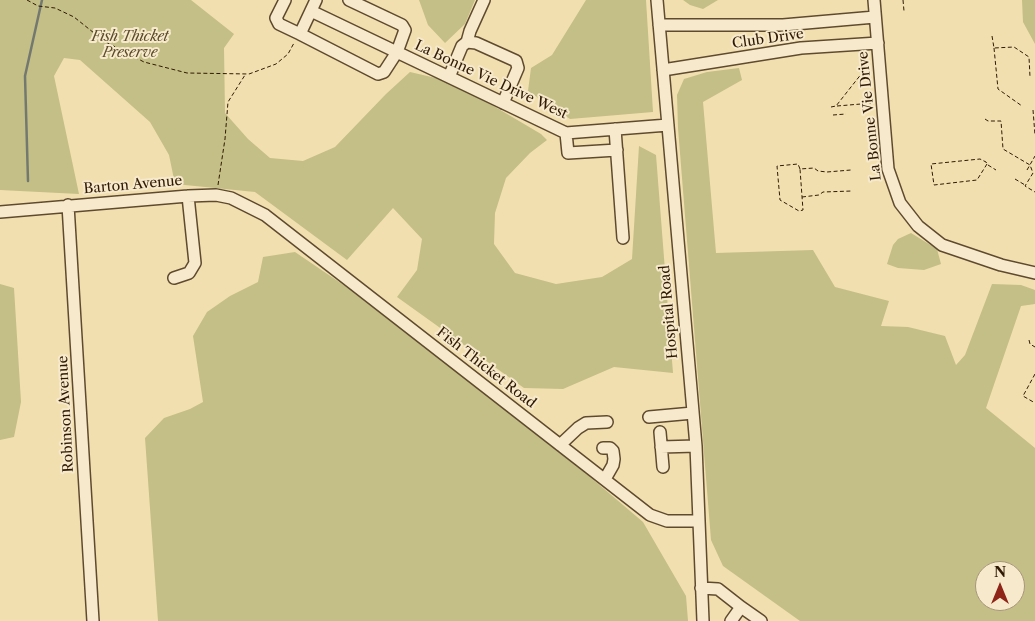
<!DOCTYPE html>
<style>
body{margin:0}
#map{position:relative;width:1035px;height:621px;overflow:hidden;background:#f2dfb0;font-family:"Libre Caslon Text",serif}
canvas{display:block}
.north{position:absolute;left:975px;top:561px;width:50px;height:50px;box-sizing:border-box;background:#f7eacc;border:1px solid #a7967c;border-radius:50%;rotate:0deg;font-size:14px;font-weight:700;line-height:20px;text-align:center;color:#301904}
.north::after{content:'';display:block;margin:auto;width:18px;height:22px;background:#8f2418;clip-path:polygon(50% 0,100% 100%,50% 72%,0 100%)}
</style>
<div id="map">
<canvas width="1035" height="621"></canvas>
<div class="north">N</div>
</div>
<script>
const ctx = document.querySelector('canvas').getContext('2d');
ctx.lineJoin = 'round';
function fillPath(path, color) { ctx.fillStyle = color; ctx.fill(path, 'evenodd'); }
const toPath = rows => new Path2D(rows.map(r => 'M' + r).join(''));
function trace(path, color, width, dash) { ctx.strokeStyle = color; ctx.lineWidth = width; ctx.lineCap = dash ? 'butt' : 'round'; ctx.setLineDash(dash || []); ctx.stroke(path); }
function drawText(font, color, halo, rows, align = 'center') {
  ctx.font = font + ' "Libre Caslon Text",serif'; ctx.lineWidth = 4; ctx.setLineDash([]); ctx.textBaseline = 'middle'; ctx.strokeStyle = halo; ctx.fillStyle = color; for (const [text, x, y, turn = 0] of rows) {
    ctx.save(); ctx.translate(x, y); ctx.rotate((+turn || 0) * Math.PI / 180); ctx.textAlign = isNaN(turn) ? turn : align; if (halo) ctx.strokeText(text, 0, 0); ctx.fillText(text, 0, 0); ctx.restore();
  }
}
const green = toPath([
 [0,0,191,0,234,34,224,48,225,113,248,139,270,158,303,161,335,147,386,94,410,72,453,82,541,134,547,140,530,153,506,178,495,213,494,244,515,273,556,284,602,277,632,259,639,146,656,155,673,373,614,367,563,389,524,388,397,297,417,270,422,239,393,208,347,260,255,192,175,184,169,155,150,122,80,60,64,58,54,76,79,194,0,190],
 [419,0,475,0,465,24,445,43,428,25],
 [586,0,646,0,653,112,570,119,528,91,531,68,552,55],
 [683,0,718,0,703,9,690,5],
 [1022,0,1035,0,1035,44,1023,22],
 [739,68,742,80,703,102,716,253,813,250,835,287,889,301,881,326,908,327,945,336,956,365,965,355,992,284,1021,285,1035,290,1035,304,1021,306,986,408,1035,448,1035,621,800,621,723,566,711,540,678,128,677,95,684,79,707,72],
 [985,571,1015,571,1015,601,985,601],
 [911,233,937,249,941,264,924,270,898,268,887,264,893,245,898,239],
 [295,252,345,286,563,454,643,522,686,596,688,621,158,621,145,438,164,418,190,409,203,402,193,336,207,312,230,296,258,282,263,257],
 [0,284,14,288,21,402,14,437,0,440]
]);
const stream = toPath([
 [28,181,25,76,42,0]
]);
const path = toPath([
 [27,0,38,6,55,8,74,17,104,41,144,62,187,73,249,74,276,64,288,54,294,43],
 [903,0,904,11],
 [992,36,994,48,1014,47,1029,57,1030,77],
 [994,48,998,89,1022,106],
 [837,106,873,103],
 [831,107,836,106,866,68,869,67],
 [1033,110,1035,135],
 [833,115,846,114],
 [985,119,988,121,1001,121,1003,149,1030,165,1033,173,1025,186,1035,192],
 [987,164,977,180,934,185,931,164,980,159,986,162,987,164,988,165,996,170],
 [800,169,798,164,777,166,780,200,799,211,803,210,800,169,814,168,818,171,827,172,851,170],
 [1027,170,1035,156],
 [1015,179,1025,185],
 [218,185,225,139,228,102,245,75],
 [802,197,819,195,823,192,852,191],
 [1029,340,1030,344,1035,347],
 [1035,374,1023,396,1035,403]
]);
const minor = toPath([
 [285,0,276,18,279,24,300,34],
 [316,0,300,34,378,74,384,72,397,52,405,30,402,25,349,0],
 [657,0,696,446,703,621],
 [874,0,888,169,900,203,918,226,942,245,1001,265,1035,273],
 [311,11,566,133,668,125],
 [659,25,783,25,875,17],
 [467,42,470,31,484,0],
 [663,70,801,48,878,43],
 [449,77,462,46,467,42,476,43,516,61,518,68,503,103],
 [615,129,623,238],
 [566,133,568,153,617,150],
 [68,205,93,621],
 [0,212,188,196,216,195,231,198,265,215,650,515,667,521,698,521],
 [174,278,189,273,195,263,188,196],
 [649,417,693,413],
 [660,432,663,467],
 [560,445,578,428,586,423,607,422],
 [661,447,696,446],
 [603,448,610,448,613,451,614,459,613,465,605,479],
 [701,588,718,589,741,607,731,621],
 [741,607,761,621]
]);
const parkNames = [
 ["Fish Thicket",130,37],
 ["Preserve",130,53]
];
const streetNames = [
 ["Club Drive",768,39,-8],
 ["La Bonne Vie Drive West",491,80,25],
 ["La Bonne Vie Drive",870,116,-96],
 ["Barton Avenue",133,185,-5],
 ["Hospital Road",669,312,-95],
 ["Fish Thicket Road",486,368,38],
 ["Robinson Avenue",66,414,-93]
];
fillPath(green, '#c3bf86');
trace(stream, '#747970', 2.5);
trace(minor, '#604a2f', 14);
trace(path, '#301904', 1, [4, 2.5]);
trace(minor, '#f7eacc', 11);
drawText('italic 14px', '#5c4b2b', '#f7eacc', parkNames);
drawText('14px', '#301904', '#f7eacc', streetNames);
</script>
